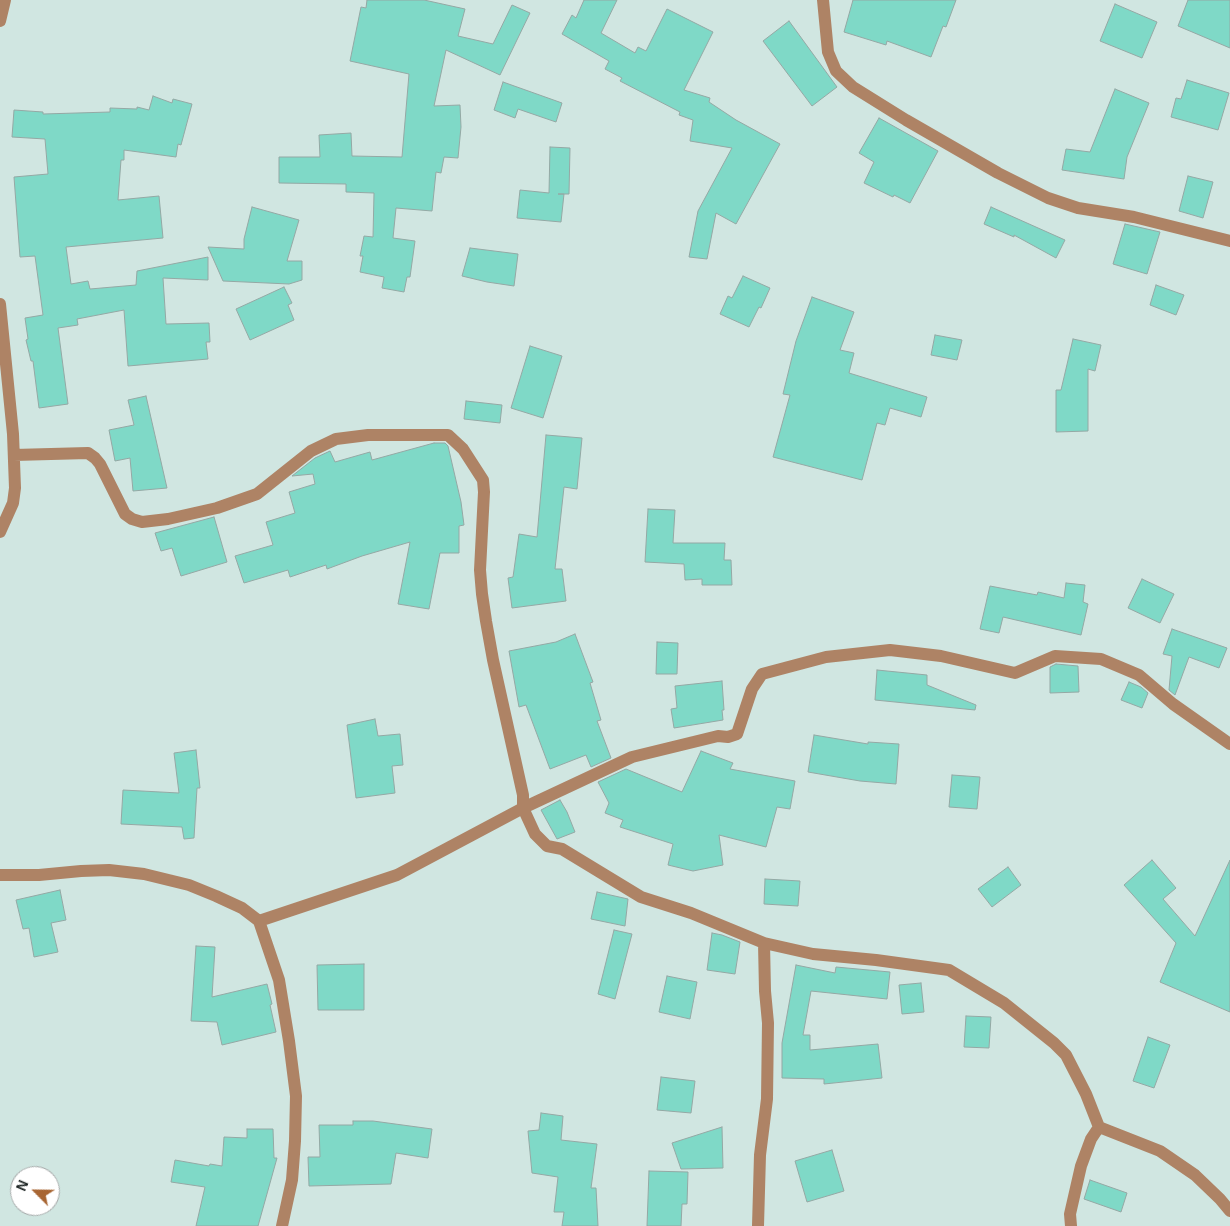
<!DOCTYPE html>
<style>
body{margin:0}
#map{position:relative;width:1230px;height:1226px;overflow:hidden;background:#d0e6e1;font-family:Arial,sans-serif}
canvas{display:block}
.north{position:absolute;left:10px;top:1166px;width:50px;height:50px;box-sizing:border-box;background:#fff;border:1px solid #a4a7a7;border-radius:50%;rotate:293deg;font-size:14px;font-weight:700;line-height:20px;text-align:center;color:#1b2322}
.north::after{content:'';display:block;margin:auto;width:18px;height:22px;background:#a86633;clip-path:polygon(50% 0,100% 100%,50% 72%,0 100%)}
</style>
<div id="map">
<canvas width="1230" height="1226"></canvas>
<div class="north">N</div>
</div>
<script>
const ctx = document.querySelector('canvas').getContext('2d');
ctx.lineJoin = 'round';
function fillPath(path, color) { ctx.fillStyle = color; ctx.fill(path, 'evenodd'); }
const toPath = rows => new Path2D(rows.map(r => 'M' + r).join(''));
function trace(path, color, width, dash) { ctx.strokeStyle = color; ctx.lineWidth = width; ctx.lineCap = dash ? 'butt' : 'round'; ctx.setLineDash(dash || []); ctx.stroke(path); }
const building = toPath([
 [367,0,424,0,465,9,458,36,493,44,512,5,530,13,500,75,446,50,434,106,460,105,461,127,458,158,444,157,441,173,436,172,432,211,396,208,393,238,415,241,410,277,407,277,404,292,382,288,384,277,360,272,363,256,360,256,364,236,373,237,374,193,346,192,346,184,279,183,279,157,320,157,319,135,351,133,352,156,402,157,409,74,350,61,361,7,366,8,367,0],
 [584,0,617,0,601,33,635,53,638,47,646,51,667,9,713,32,684,90,710,98,709,102,736,120,780,144,736,224,716,213,707,259,689,257,698,211,732,148,690,141,693,120,679,115,680,112,620,81,622,78,605,69,609,61,562,34,572,15,576,18,584,0],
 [853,0,956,0,946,27,943,26,931,57,887,41,886,45,844,32,853,0],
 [1188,0,1230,0,1230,48,1178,26,1188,0],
 [1115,4,1157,22,1142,58,1100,41,1115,4],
 [789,21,837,87,812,106,763,41,789,21],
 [1187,80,1229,93,1218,130,1171,117,1176,98,1181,99,1187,80],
 [503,82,562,103,556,122,518,109,515,118,494,110,503,82],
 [1115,89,1149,103,1127,157,1124,179,1062,170,1066,149,1090,152,1115,89],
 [153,96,172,103,173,99,192,104,181,145,178,144,176,157,124,150,124,160,121,160,118,200,159,196,163,238,66,247,71,284,88,281,90,289,136,285,137,271,208,257,208,280,163,278,166,324,209,323,210,342,206,342,208,359,128,366,124,310,77,319,78,325,58,328,68,404,39,408,33,361,31,361,26,340,28,339,25,318,43,315,35,256,20,257,14,177,48,174,45,139,12,137,14,110,43,112,43,114,110,112,110,108,137,109,137,107,149,110,153,96],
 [879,118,938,151,910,203,894,195,893,197,864,183,874,162,859,153,879,118],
 [550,147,570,148,569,194,558,194,564,194,561,222,517,218,520,190,549,193,550,147],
 [1188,176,1213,182,1203,218,1179,211,1188,176],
 [252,207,299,220,287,261,302,261,302,280,289,284,223,281,208,247,244,249,244,239,252,207],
 [991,207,1065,240,1056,258,1014,235,1014,237,984,224,991,207],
 [1125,224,1160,232,1147,274,1113,264,1125,224],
 [470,248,518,254,514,286,487,282,462,276,470,248],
 [743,276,770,288,761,308,759,307,749,327,720,314,728,296,732,298,743,276],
 [1156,285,1184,295,1176,315,1150,305,1156,285],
 [284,287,292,303,288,305,294,320,250,340,236,309,284,287],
 [812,297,854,312,840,350,854,353,849,373,927,397,921,417,890,408,885,425,877,423,862,480,773,457,790,395,783,394,796,341,812,297],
 [935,335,962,340,957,360,931,355,935,335],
 [1073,339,1101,345,1095,371,1088,369,1088,431,1056,432,1056,390,1061,390,1073,339],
 [530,346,562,356,543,418,511,408,530,346],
 [146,396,167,488,133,491,130,458,115,461,109,430,134,425,128,400,146,396],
 [466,401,502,405,500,423,464,419,466,401],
 [546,435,582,438,577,489,564,487,555,569,562,569,566,601,512,608,508,578,513,577,519,534,537,537,546,435],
 [434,443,445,443,448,446,461,502,464,525,459,526,459,553,440,553,429,609,398,604,410,542,362,556,327,569,326,565,290,577,288,570,244,583,235,556,273,545,266,522,295,513,289,492,315,484,313,474,292,476,315,458,330,451,335,462,370,452,372,460,434,443],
 [648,509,675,510,673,543,725,543,724,560,731,560,732,585,702,585,702,579,685,580,684,564,645,562,648,509],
 [214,517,227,562,181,576,172,548,161,551,155,533,214,517],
 [1142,579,1174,594,1160,623,1128,608,1142,579],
 [1066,583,1085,585,1083,602,1088,604,1081,635,1003,617,999,633,980,629,990,586,1037,595,1038,592,1064,598,1066,583],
 [1172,629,1227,648,1219,668,1189,657,1175,695,1169,690,1172,656,1163,654,1172,629],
 [575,634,593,682,590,683,601,720,597,721,611,758,591,767,586,755,550,769,526,705,519,707,509,651,556,642,575,634],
 [657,642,678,643,677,674,656,674,657,642],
 [1056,664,1078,666,1079,692,1050,693,1050,667,1056,664],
 [877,670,927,675,927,685,976,705,975,710,875,700,877,670],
 [722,681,724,710,722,710,723,720,674,728,671,709,677,708,675,686,722,681],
 [1129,682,1141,687,1148,693,1142,708,1121,700,1129,682],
 [375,719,378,736,400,734,403,765,392,766,395,793,356,798,347,725,375,719],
 [814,735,868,744,868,742,899,744,896,784,860,781,808,772,814,735],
 [196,750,200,788,197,788,194,838,184,839,182,827,121,824,123,790,179,793,174,753,196,750],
 [701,751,733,763,730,769,795,781,790,809,777,807,766,847,719,835,723,865,693,871,668,865,673,844,620,827,623,820,605,813,609,803,598,782,626,769,682,792,701,751],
 [952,775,980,777,977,809,949,807,952,775],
 [560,800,567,812,575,832,557,839,541,810,560,800],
 [1152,860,1176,888,1163,899,1195,936,1230,860,1230,1012,1160,982,1176,943,1124,885,1152,860],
 [1008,867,1021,885,992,907,978,889,1008,867],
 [765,879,800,881,798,906,764,904,765,879],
 [60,890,66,920,51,923,58,952,34,957,29,928,23,929,16,900,60,890],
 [597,892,628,899,625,926,591,919,597,892],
 [614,930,632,934,615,999,598,994,614,930],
 [712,933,722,935,740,942,735,974,707,970,712,933],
 [196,946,215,947,212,997,267,984,272,1004,270,1005,276,1032,222,1045,217,1022,191,1021,196,946],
 [364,964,364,1010,318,1010,317,965,364,964],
 [796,965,835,973,836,967,890,972,887,999,811,991,803,1035,810,1035,810,1050,878,1044,882,1078,824,1084,824,1079,782,1078,782,1043,796,965],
 [667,976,697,982,690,1019,659,1012,667,976],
 [921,983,924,1012,902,1014,899,985,921,983],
 [966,1016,991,1017,989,1048,964,1047,966,1016],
 [1148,1037,1170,1045,1154,1088,1133,1081,1148,1037],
 [661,1077,695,1081,691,1113,657,1110,661,1077],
 [541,1113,563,1116,561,1140,597,1144,591,1188,596,1188,598,1226,562,1226,564,1212,554,1212,558,1177,532,1173,528,1131,539,1130,541,1113],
 [353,1121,373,1121,432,1129,428,1158,396,1153,391,1184,309,1186,308,1157,320,1157,319,1125,353,1125,353,1121],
 [722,1127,723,1168,681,1169,672,1143,722,1127],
 [247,1129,273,1129,274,1158,277,1158,258,1226,196,1226,205,1187,171,1182,175,1160,209,1166,210,1164,222,1166,224,1137,247,1138,247,1129],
 [832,1150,844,1191,807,1202,795,1161,832,1150],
 [649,1171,688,1172,687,1204,682,1204,681,1226,647,1226,649,1171],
 [1090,1180,1127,1193,1121,1212,1084,1199,1090,1180]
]);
const minor = toPath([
 [823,0,828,52,836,71,853,87,906,120,998,173,1048,198,1078,208,1134,217,1230,241],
 [0,21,5,0],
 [0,304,13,434,15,488,13,503,0,532],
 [14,455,88,453,95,458,100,464,125,514,132,519,142,522,168,519,217,508,257,494,311,451,336,439,368,435,448,435,463,449,483,480,484,492,480,570,482,594,486,621,493,660,523,795,523,808,535,834,547,846,562,849,641,897,691,913,764,943,813,954,876,960,949,970,1004,1003,1054,1043,1066,1055,1086,1094,1099,1127,1160,1151,1195,1175,1220,1199,1230,1211],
 [0,875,39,875,81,871,109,870,144,874,189,885,216,896,242,908,259,921,279,980,289,1041,296,1096,295,1141,292,1180,282,1226],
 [259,921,397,875,523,808,632,757,718,736,728,737,737,734,752,689,762,674,826,657,890,650,941,656,1015,673,1055,656,1101,659,1139,675,1173,704,1230,744],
 [758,1226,760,1155,767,1099,768,1023,765,991,764,943],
 [1071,1226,1070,1214,1081,1166,1091,1139,1099,1127]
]);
fillPath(building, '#7fd9c7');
trace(building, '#94a8a4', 1);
trace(minor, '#ae8365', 12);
</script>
